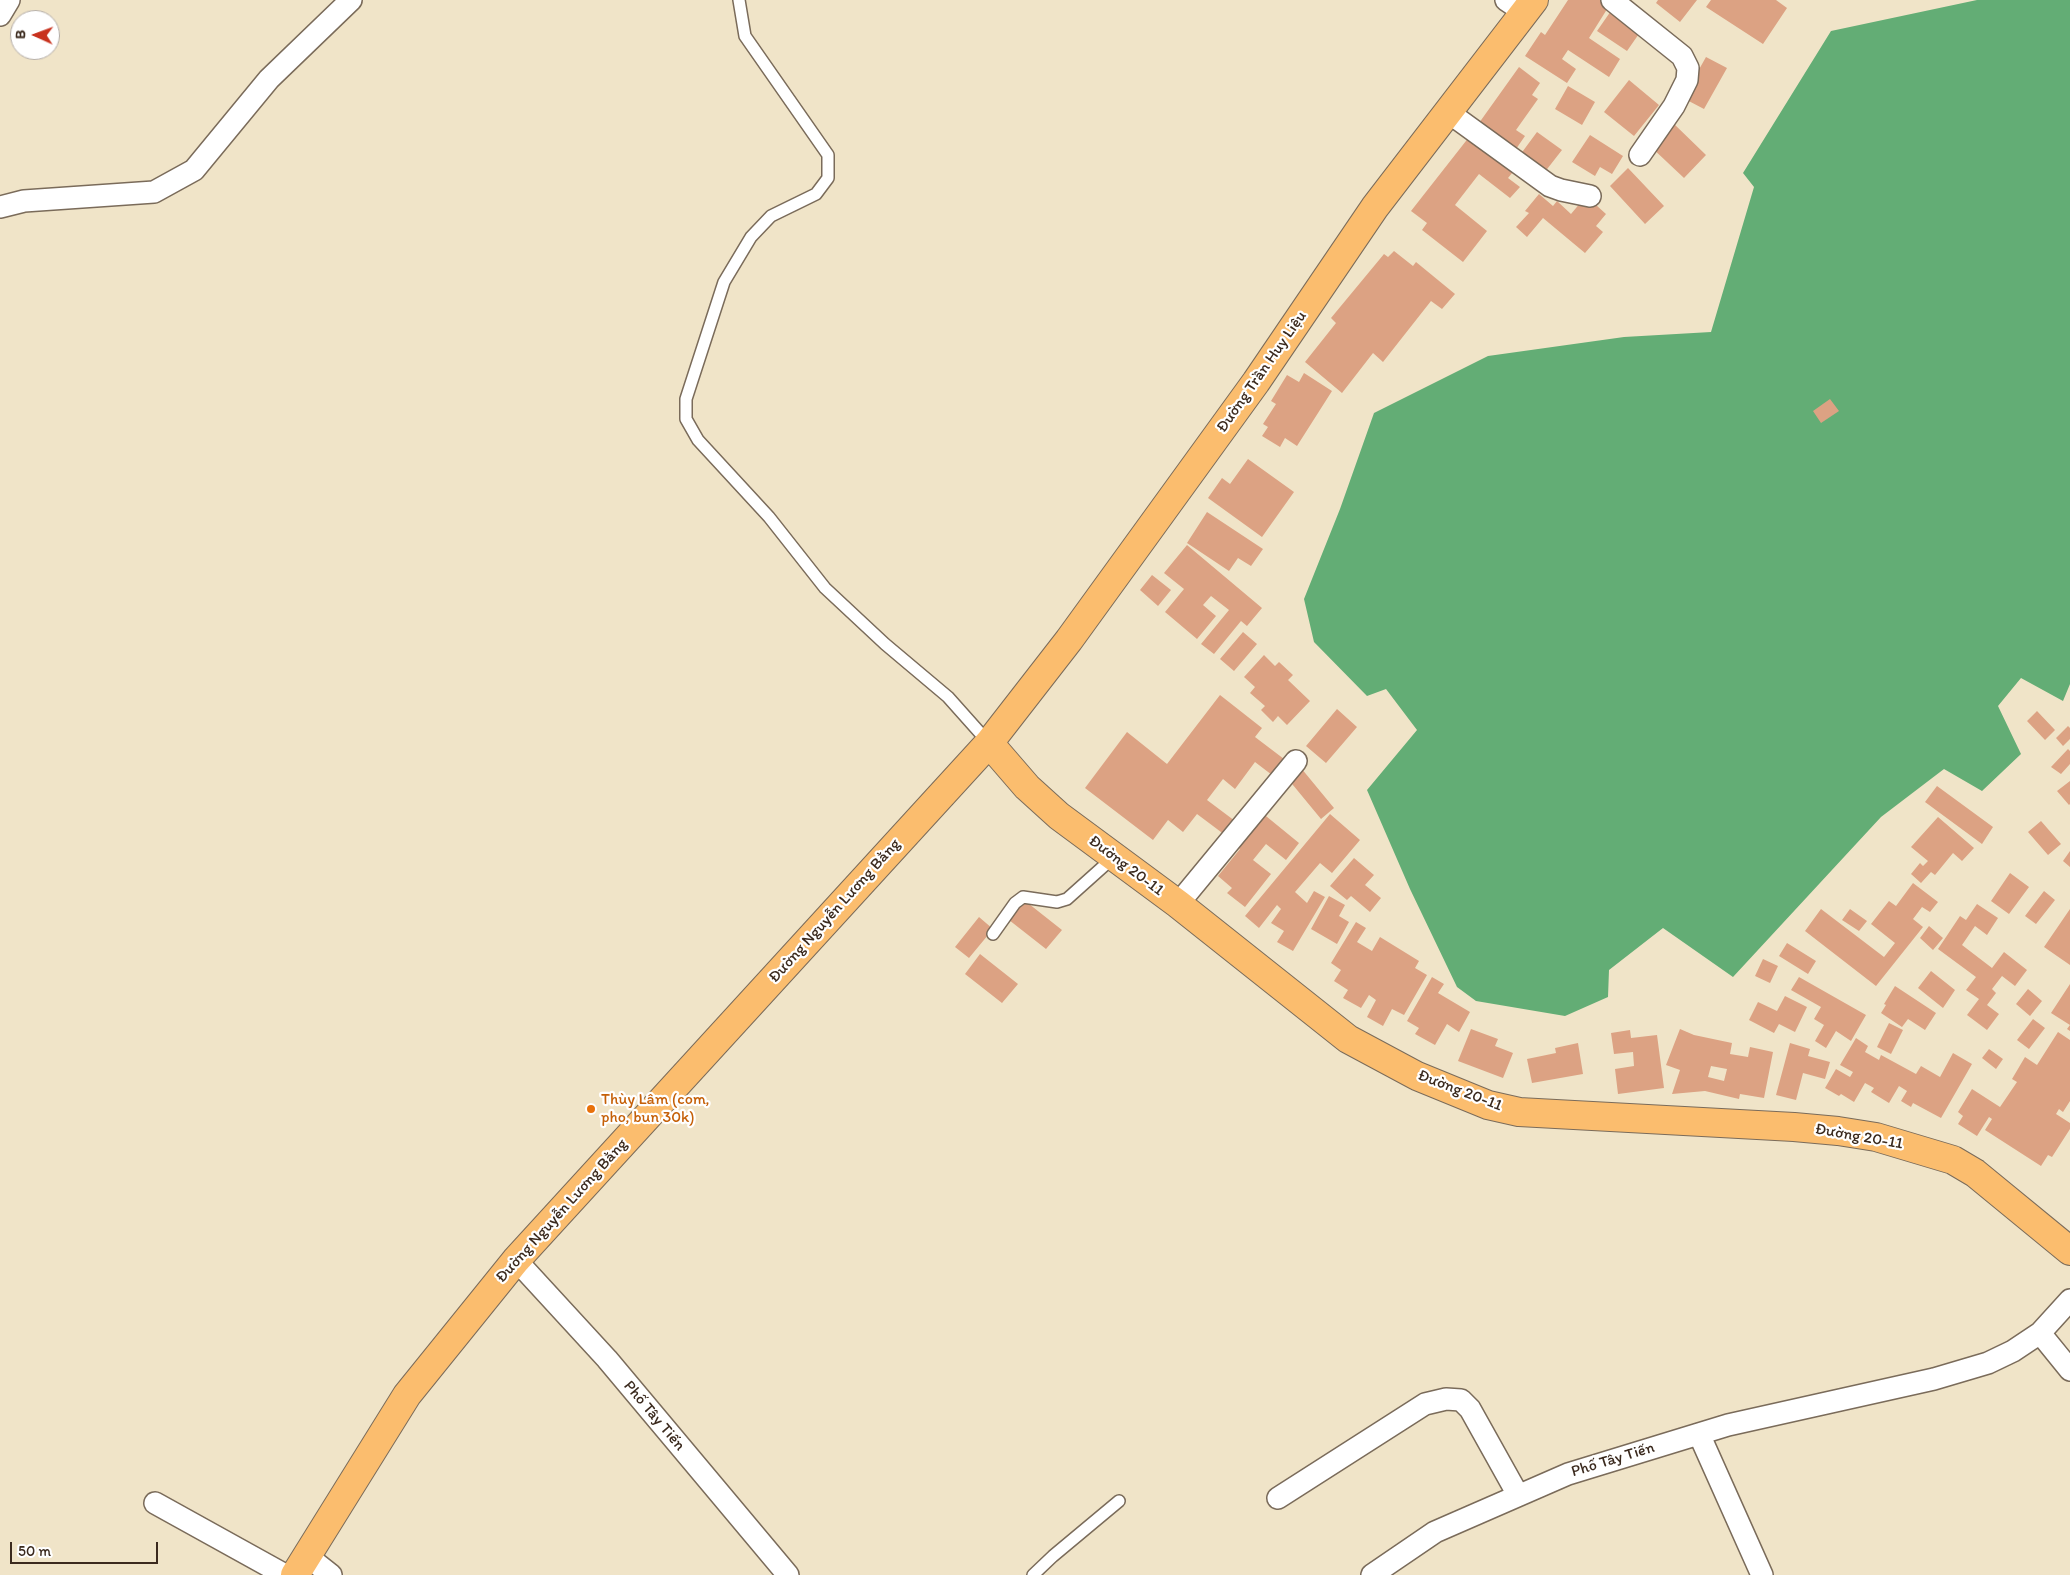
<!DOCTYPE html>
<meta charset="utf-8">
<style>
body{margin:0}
#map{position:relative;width:2070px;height:1575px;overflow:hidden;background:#f0e4c8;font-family:Itim,sans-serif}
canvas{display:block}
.north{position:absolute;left:10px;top:10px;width:50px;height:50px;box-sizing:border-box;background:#fff;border:1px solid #b1aaa5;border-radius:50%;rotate:272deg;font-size:14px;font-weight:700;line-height:20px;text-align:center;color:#3b2a1e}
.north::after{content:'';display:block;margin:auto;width:18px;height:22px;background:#c8321e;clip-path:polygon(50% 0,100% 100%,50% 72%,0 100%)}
.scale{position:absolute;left:10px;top:1542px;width:148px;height:22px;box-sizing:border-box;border:2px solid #3b2a1e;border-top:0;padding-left:6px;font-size:15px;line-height:18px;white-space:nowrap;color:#3b2a1e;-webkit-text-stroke:4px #fff;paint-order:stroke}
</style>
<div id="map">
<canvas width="2070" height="1575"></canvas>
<div class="north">B</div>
<div class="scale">50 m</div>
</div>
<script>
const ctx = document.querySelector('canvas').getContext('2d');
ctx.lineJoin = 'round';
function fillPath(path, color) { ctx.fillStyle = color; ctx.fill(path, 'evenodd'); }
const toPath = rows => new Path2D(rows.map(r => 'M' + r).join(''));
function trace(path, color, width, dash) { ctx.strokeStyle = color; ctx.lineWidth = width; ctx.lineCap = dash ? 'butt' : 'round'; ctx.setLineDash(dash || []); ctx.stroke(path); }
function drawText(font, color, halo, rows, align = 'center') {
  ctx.font = font + ' Itim,sans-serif'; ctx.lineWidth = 4.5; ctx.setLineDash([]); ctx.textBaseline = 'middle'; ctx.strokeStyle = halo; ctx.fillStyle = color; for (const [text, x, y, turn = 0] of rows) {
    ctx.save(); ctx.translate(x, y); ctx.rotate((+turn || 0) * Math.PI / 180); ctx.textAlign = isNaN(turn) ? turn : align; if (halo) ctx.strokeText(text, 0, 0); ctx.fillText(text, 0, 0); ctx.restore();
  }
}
const forest = toPath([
 [1977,0,2070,0,2070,684,2063,701,2021,678,1998,706,2021,754,1982,791,1944,769,1881,817,1733,977,1663,928,1609,970,1608,997,1565,1016,1476,1001,1457,987,1410,889,1367,790,1417,730,1386,689,1367,696,1314,642,1304,599,1340,509,1374,413,1488,356,1624,337,1711,332,1754,187,1743,173,1831,31]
]);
const building = toPath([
 [1568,0,1601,0,1609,6,1589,38,1620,59,1609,77,1568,50,1562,59,1576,69,1567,83,1525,56,1541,32,1545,35],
 [1658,0,1697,0,1680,22,1656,3],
 [1711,0,1776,0,1787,8,1763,44,1706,7],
 [1613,8,1643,28,1627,51,1597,31],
 [1706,57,1727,68,1704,109,1683,98],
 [1519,67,1540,83,1532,95,1538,99,1516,130,1525,136,1516,149,1479,123],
 [1629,80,1659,105,1634,136,1604,112],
 [1568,86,1595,102,1582,125,1555,109],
 [1672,122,1706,155,1684,178,1650,146],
 [1473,132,1517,167,1508,178,1520,187,1510,198,1479,174,1455,205,1487,231,1463,262,1422,230,1427,223,1411,211],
 [1537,132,1562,150,1544,173,1520,155],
 [1590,135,1623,156,1612,174,1600,167,1595,176,1572,162],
 [1628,168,1664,206,1645,224,1610,186],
 [1539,194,1553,206,1557,201,1571,214,1586,196,1606,214,1596,226,1603,232,1585,253,1543,218,1527,237,1516,227,1529,213,1525,211],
 [1394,251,1413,266,1416,262,1455,294,1442,309,1431,301,1383,362,1373,353,1342,393,1305,362,1336,323,1331,318,1384,254,1388,257],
 [1304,373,1332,391,1297,446,1285,438,1280,447,1262,436,1268,427,1263,424,1276,404,1271,401,1287,375,1299,382],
 [1830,399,1839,411,1821,423,1813,411],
 [1248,459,1294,492,1262,537,1208,498,1222,478,1230,484],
 [1207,512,1263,549,1251,566,1238,558,1229,571,1187,543],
 [1187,545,1262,608,1247,626,1241,621,1214,654,1201,644,1229,610,1211,596,1203,605,1216,616,1197,639,1165,612,1184,589,1164,573],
 [1152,575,1171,590,1158,606,1140,590],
 [1243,632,1257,644,1234,671,1220,659],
 [1264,655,1275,666,1279,662,1293,675,1288,680,1310,701,1287,725,1278,716,1273,722,1261,710,1265,706,1250,693,1255,687,1244,677],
 [1220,695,1262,728,1255,737,1284,759,1272,775,1255,762,1235,789,1223,779,1207,800,1239,824,1229,838,1197,814,1183,832,1168,820,1153,840,1085,788,1127,732,1167,764],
 [1337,709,1357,727,1326,763,1306,746],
 [2037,711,2055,730,2045,740,2027,721],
 [2068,726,2070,728,2070,739,2063,746,2056,738],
 [2068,749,2070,751,2070,764,2061,774,2051,767],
 [1301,768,1334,808,1321,819,1288,779],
 [2070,781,2070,804,2069,805,2057,791],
 [1937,786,1993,827,1982,844,1925,802],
 [1261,812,1299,843,1286,860,1266,844,1253,860,1271,874,1245,907,1227,893,1232,888,1218,876,1240,849,1235,844],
 [1330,814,1360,840,1332,873,1320,863,1295,892,1307,903,1314,891,1325,897,1293,951,1277,942,1284,931,1271,923,1281,909,1277,905,1259,928,1245,916],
 [1938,817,1974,848,1962,861,1953,853,1935,875,1931,872,1921,883,1911,874,1920,863,1923,866,1928,861,1911,847],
 [2041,821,2061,844,2048,855,2028,832],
 [2070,851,2070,867,2063,861],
 [1354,858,1374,875,1365,885,1381,898,1370,912,1351,896,1347,900,1330,886],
 [2010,873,2029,887,2009,914,1991,901],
 [1913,883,1938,902,1930,912,1922,907,1913,919,1923,927,1876,986,1805,931,1821,909,1884,957,1895,943,1871,924,1889,901,1896,906],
 [2044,891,2055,900,2036,924,2025,916],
 [1329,896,1345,905,1339,916,1349,922,1337,944,1311,929],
 [1024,900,1062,930,1046,949,1009,920],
 [1977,904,1998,918,1987,935,1975,926,1962,945,1992,968,2004,952,2027,970,2015,986,2002,976,1992,989,1996,993,1987,1005,1999,1014,1987,1030,1967,1015,1979,999,1966,990,1976,977,1938,949,1960,916,1966,920],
 [1850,909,1867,921,1859,931,1842,920],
 [2070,909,2070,965,2044,947],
 [979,917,993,929,969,958,955,947],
 [1356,922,1366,928,1357,942,1372,951,1380,937,1419,961,1415,968,1427,975,1404,1015,1392,1009,1383,1026,1367,1017,1376,1000,1369,995,1361,1008,1343,998,1348,990,1334,981,1341,970,1331,963],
 [1929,926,1943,938,1933,950,1920,938],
 [1787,943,1816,961,1808,974,1779,956],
 [980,954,1018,984,1002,1003,965,974],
 [1763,959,1778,966,1770,983,1755,976],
 [1931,971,1955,990,1943,1008,1918,988],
 [1432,977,1444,984,1438,993,1470,1012,1459,1032,1447,1024,1435,1045,1415,1034,1419,1028,1407,1021],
 [1799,977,1866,1015,1851,1041,1836,1031,1826,1048,1815,1041,1824,1025,1814,1019,1821,1007,1791,990],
 [2070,984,2070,1031,2067,1029,2070,1025,2051,1013],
 [1895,986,1936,1013,1925,1030,1908,1019,1902,1027,1881,1013,1886,1005,1884,1004],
 [2028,989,2042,1001,2030,1016,2016,1004],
 [1785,996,1807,1007,1795,1032,1779,1024,1774,1033,1749,1020,1758,1002,1777,1011],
 [2033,1019,2045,1028,2029,1049,2017,1040],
 [1889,1023,1903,1030,1891,1054,1877,1047],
 [1471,1029,1498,1039,1495,1046,1513,1053,1503,1078,1458,1061],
 [1680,1029,1694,1035,1732,1043,1730,1054,1748,1057,1750,1047,1773,1052,1764,1098,1740,1094,1739,1099,1705,1091,1672,1094,1680,1070,1666,1065],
 [1711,1066,1727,1069,1724,1081,1708,1077],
 [1630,1030,1631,1038,1657,1035,1664,1088,1618,1094,1615,1069,1634,1066,1633,1052,1614,1054,1611,1033],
 [2058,1032,2070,1040,2070,1101,2063,1112,2059,1109,2056,1114,2070,1123,2070,1129,2052,1157,2048,1155,2041,1166,1985,1130,1992,1119,1989,1117,1977,1136,1958,1124,1963,1116,1958,1112,1972,1089,2000,1107,2017,1082,2012,1079,2025,1057,2037,1065],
 [1856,1038,1868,1046,1865,1052,1879,1060,1881,1055,1916,1074,1921,1066,1940,1077,1953,1053,1972,1064,1941,1118,1913,1103,1911,1107,1901,1101,1907,1091,1899,1086,1889,1103,1871,1092,1874,1088,1865,1083,1854,1102,1841,1094,1839,1096,1825,1088,1836,1069,1850,1077,1853,1072,1840,1065],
 [1578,1043,1583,1074,1532,1083,1527,1059,1556,1053,1555,1048],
 [1790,1043,1810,1049,1808,1056,1830,1062,1825,1079,1803,1073,1796,1100,1776,1095],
 [1989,1049,2003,1059,1996,1069,1982,1058]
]);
const service = toPath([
 [739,0,745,36,828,155,828,178,816,194,771,216,751,237,724,282,686,399,686,419,698,440,769,517,825,588,885,644,948,697,989,743],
 [993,934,1015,903,1023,897,1057,902,1067,899,1115,856],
 [1033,1575,1053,1556,1119,1501]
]);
const minor = toPath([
 [1506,0,1524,12],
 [1612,0,1682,56,1688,68,1687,80,1674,106,1640,155],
 [0,15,9,0],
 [1448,112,1550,186,1561,190,1590,196],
 [0,207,24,201,154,192,194,170,269,79,351,0],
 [1178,904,1296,761],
 [516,1260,607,1359,788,1575],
 [2040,1333,2070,1370],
 [1699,1434,1762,1575],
 [1278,1498,1425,1404,1446,1399,1461,1400,1470,1409,1518,1495],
 [155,1503,285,1575],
 [307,1556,331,1575],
 [1372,1575,1435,1532,1568,1474,1728,1425,1934,1379,1988,1363,2013,1351,2040,1333,2070,1300]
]);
const trunk = toPath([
 [989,743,1027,787,1059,816,1178,904,1348,1039,1417,1076,1488,1105,1519,1112,1794,1127,1838,1131,1876,1137,1953,1160,1975,1173,2070,1251],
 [295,1575,407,1395,516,1260,989,743,1069,640,1256,382,1375,207,1534,0]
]);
const markers = [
 [591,1109,5,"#e8710a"]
];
const streetNames = [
 ["Đường Trần Huy Liệu",1262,372,-55],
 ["Đường 20-11",1126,866,37],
 ["Đường Nguyễn Lương Bằng",835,911,-48],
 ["Đường 20-11",1460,1091,21],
 ["Đường 20-11",1859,1137,10],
 ["Đường Nguyễn Lương Bằng",562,1211,-48],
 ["Phố Tây Tiến",654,1416,50],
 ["Phố Tây Tiến",1613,1460,-17]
];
const foodNames = [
 ["Thùy Lâm (com,",601,1100],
 ["pho, bun 30k)",601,1118]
];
fillPath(forest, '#63ad75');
fillPath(building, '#dca283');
trace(service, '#7a6b5a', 14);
trace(minor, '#7a6b5a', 24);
trace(trunk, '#7a6b5a', 30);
trace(service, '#fff', 11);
trace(minor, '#fff', 21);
trace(trunk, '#fbbd6e', 28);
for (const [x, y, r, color] of markers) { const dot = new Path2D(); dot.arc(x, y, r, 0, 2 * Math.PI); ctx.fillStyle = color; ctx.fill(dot); trace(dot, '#fff', 2); }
drawText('16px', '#3b2a1e', '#fff', streetNames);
drawText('16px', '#c56008', '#fff', foodNames, 'left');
</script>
